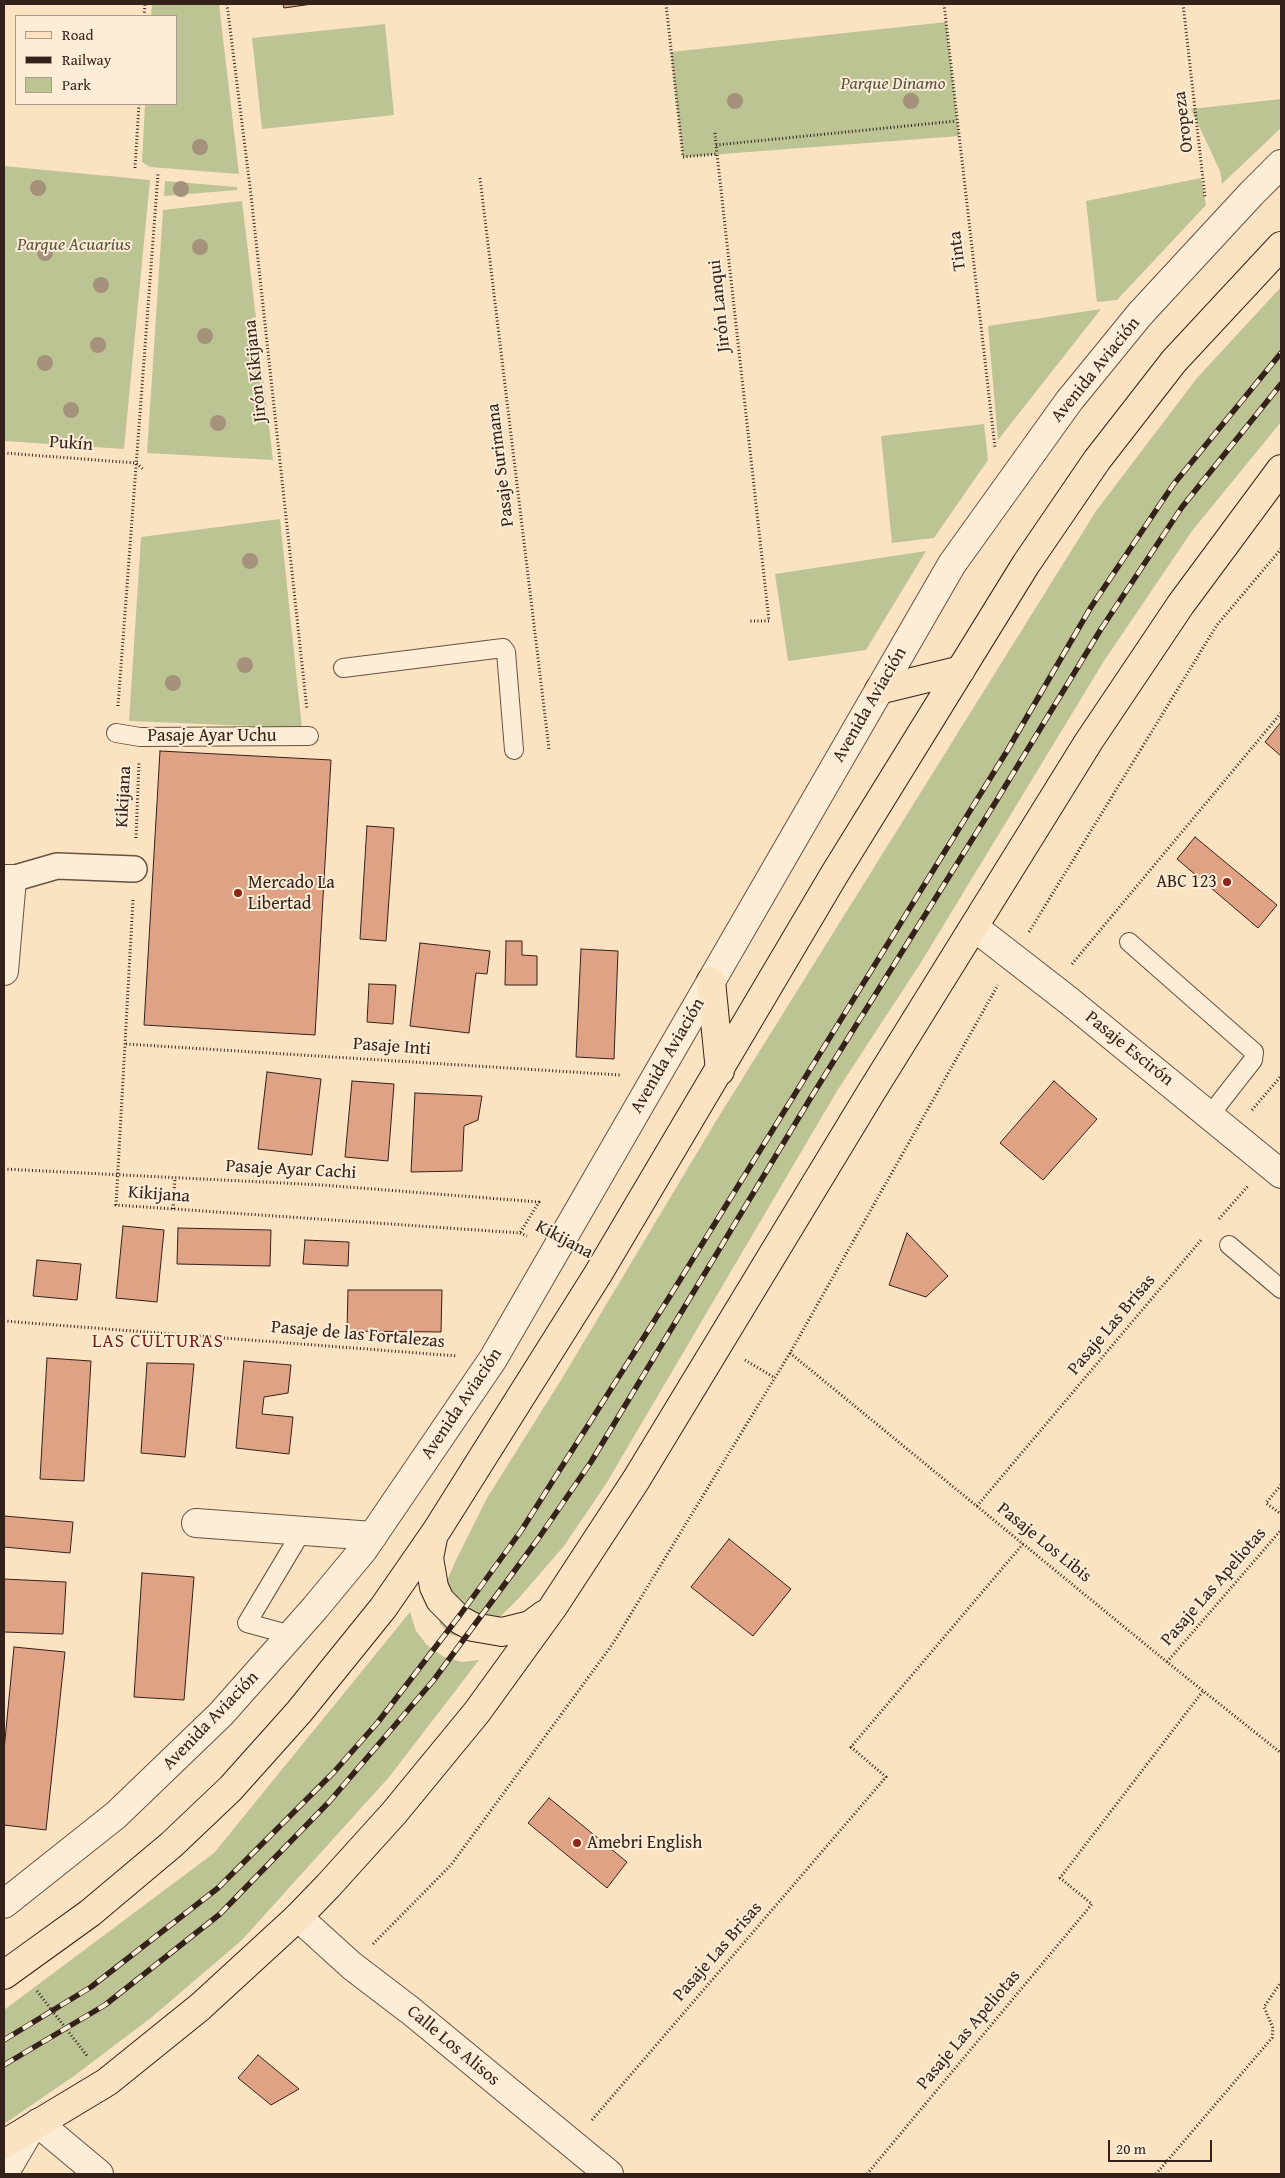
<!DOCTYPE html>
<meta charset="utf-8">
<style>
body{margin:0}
#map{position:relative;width:1285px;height:2178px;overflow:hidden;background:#fbe3c1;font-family:"Gentium Book Plus",serif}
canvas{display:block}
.frame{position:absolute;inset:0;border:5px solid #34211a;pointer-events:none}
.legend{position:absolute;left:15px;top:15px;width:162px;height:90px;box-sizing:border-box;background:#fcedd7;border:1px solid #ac9b8b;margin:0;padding:6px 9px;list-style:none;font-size:15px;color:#34211a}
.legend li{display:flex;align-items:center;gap:10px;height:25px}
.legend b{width:25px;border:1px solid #ac9b8b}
.scale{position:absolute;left:1108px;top:2140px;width:104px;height:22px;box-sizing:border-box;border:2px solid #34211a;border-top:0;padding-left:6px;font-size:15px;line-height:18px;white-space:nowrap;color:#34211a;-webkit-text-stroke:4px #fcedd7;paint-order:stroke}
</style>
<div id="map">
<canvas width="1285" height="2178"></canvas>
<div class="frame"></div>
<ul class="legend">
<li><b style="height:6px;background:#fbe3c1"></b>Road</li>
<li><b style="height:6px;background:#34211a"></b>Railway</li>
<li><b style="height:14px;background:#bdc494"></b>Park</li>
</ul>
<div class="scale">20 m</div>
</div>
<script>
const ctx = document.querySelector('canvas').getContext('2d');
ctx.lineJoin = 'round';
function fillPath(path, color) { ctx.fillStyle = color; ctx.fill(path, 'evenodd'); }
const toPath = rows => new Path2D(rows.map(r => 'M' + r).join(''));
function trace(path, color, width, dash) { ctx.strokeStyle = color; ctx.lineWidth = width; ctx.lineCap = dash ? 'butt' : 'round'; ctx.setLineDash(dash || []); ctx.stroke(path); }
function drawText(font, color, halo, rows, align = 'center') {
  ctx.font = font + ' "Gentium Book Plus",serif'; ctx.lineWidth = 4; ctx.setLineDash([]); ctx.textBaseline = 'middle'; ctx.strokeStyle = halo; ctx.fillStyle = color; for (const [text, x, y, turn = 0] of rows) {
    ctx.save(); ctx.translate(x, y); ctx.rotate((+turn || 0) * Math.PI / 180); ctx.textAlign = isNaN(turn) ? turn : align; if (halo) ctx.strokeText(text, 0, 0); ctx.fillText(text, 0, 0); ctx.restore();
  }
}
const green = toPath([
 [152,4,219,4,239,174,150,167,142,162,145,104,176,104,176,16,151,16],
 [946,22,959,136,683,157,671,52],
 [385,24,394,115,262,129,252,38],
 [1281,99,1281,128,1222,184,1220,171,1191,109],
 [4,166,150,180,124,449,4,441],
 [1201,178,1206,205,1117,300,1097,302,1086,201],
 [165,181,237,187,237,190,164,196],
 [242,201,273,460,147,453,163,210],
 [1281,287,1281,422,1192,531,1104,661,920,964,837,1091,606,1484,564,1546,519,1598,484,1633,468,1638,451,1635,440,1624,436,1606,456,1560,487,1498,561,1380,716,1121,1096,511,1197,378],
 [1101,309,998,440,988,326],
 [984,424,988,460,934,538,892,543,881,436],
 [280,519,302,728,129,721,141,537],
 [926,551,866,650,788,661,775,574],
 [410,1612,416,1631,427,1645,444,1657,462,1662,479,1660,390,1776,242,1940,152,2017,74,2076,4,2124,4,2010,214,1853]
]);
const building = toPath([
 [283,4,312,4,284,8,283,4],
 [1281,722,1281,756,1265,742,1281,722],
 [160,751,331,760,315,1035,144,1025,160,751],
 [367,826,394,828,386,941,360,939,367,826],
 [1195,837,1277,905,1258,928,1177,859,1195,837],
 [506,941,522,941,522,955,537,956,537,985,505,985,506,941],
 [420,943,490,951,487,974,476,973,469,1033,410,1026,420,943],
 [581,949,618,951,614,1059,576,1057,581,949],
 [369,984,396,985,393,1024,367,1022,369,984],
 [267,1072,321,1079,312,1155,258,1149,267,1072],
 [352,1081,394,1084,388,1161,345,1157,352,1081],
 [1054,1081,1097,1119,1043,1180,1000,1143,1054,1081],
 [415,1093,482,1096,478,1120,464,1126,462,1171,411,1172,415,1093],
 [123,1226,164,1230,157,1302,116,1298,123,1226],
 [178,1228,271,1230,270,1266,177,1264,178,1228],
 [907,1233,948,1276,926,1297,889,1285,907,1233],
 [305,1240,349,1242,348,1266,303,1264,305,1240],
 [37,1260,81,1264,77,1300,33,1296,37,1260],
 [348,1290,442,1290,441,1332,347,1331,348,1290],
 [47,1358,91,1361,84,1481,40,1479,47,1358],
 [244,1361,291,1365,288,1393,264,1397,262,1414,293,1417,289,1454,236,1448,244,1361],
 [147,1363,194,1364,185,1457,141,1453,147,1363],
 [4,1516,73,1522,70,1553,4,1547,4,1516],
 [729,1539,791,1589,753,1636,691,1587,729,1539],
 [142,1573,194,1577,184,1700,134,1697,142,1573],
 [4,1579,66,1582,63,1634,4,1632,4,1579],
 [14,1647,65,1652,46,1830,4,1825,4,1750,14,1647],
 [549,1798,627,1862,607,1888,528,1823,549,1798],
 [258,2055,299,2089,271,2105,238,2078,258,2055]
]);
const path = toPath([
 [227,4,251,195,307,710],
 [666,4,683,157,717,154,769,621,748,621],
 [944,4,995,448],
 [1183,4,1205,197],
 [144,16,145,4],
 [715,133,717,154],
 [716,145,956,121],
 [135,168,139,104],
 [480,178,549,749],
 [4,453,136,463,144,470],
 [118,706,158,174],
 [136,838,139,762],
 [133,900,116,1205,520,1233,527,1236],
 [1029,932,1217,625,1281,549],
 [1072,964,1281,713],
 [126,1044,620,1075],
 [1252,1110,1281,1076],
 [4,1169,322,1185,539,1202,520,1233],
 [173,1209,175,1178],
 [1219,1219,1248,1186],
 [4,1321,457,1356],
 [790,1353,1167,1662,1281,1753],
 [745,1360,775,1378],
 [1281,1485,1266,1503,1281,1514],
 [977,1506,1202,1239],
 [1167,1662,1281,1530],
 [373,1944,451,1865,612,1645,790,1353,998,985],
 [37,1991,88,2057],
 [592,2120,886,1777,851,1747,1023,1544],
 [867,2174,1092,1904,1060,1878,1203,1691],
 [1156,2174,1272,2038,1273,2028,1264,2007,1281,1982]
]);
const service = toPath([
 [343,668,503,648,506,652,514,750],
 [116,733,140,737,309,736],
 [1129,942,1254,1052,1253,1060,1210,1115],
 [1229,1245,1281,1289],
 [291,1635,247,1623,302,1531]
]);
const pedestrian = toPath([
 [12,879,57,866,134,869]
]);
const minor = toPath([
 [4,879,12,879,4,971],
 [974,927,1068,1000,1281,1174],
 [196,1523,373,1536],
 [4,1904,116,1815,221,1714,315,1608,363,1550,493,1359,952,564,1069,401,1140,314,1252,193,1281,164],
 [298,1917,352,1966,411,2011,609,2174],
 [38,2123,99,2174],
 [4,2174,31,2128]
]);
const primary = toPath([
 [879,690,961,670],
 [711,981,720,1071],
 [433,1538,429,1558,434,1587,440,1600,460,1620,473,1627,502,1632,530,1625,545,1614],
 [4,1975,90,1913,171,1845,231,1788,299,1712,383,1608,437,1530,598,1274,834,875,1026,564,1097,460,1174,361,1281,246],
 [4,2144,107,2082,200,2007,298,1917,328,1886,394,1813,477,1712,553,1607,636,1480,870,1094,1089,741,1181,604,1281,469]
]);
const rail = toPath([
 [4,2040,91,1987,218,1888,334,1772,378,1722,460,1615,521,1531,670,1296,1007,751,1091,607,1173,485,1281,353],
 [4,2065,105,2005,220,1914,329,1802,433,1681,538,1539,591,1462,810,1099,995,803,1101,629,1182,507,1281,384]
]);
const trees = [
 [735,101],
 [911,101],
 [200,147],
 [38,188],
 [181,189],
 [200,247],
 [45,253],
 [101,285],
 [205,336],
 [98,345],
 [45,363],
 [71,410],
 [218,423],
 [250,561],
 [245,665],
 [173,683]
];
const markers = [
 [1227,882,5,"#8f2418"],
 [238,893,5,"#8f2418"],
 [577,1843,5,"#8f2418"]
];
const parkNames = [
 ["Parque Dinamo",893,84],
 ["Parque Acuarius",74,245]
];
const streetNames = [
 ["Oropeza",1184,122,-97],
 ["Tinta",958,251,-97],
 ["Jirón Lanqui",720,306,-96],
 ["Avenida Aviación",1096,370,-51],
 ["Jirón Kikijana",256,371,-96],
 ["Pukín",71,444,4],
 ["Pasaje Surimana",501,465,-97],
 ["Avenida Aviación",870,705,-60],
 ["Pasaje Ayar Uchu",212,736],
 ["Kikijana",124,797,-87],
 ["Pasaje Inti",392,1047,4],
 ["Pasaje Escirón",1129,1049,39],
 ["Avenida Aviación",668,1056,-60],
 ["Pasaje Ayar Cachi",291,1170,3],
 ["Kikijana",159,1195,4],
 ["Kikijana",564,1240,28],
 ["Pasaje Las Brisas",1112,1325,-50],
 ["Pasaje de las Fortalezas",358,1335,5],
 ["Avenida Aviación",462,1404,-56],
 ["Pasaje Los Libis",1044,1543,39],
 ["Pasaje Las Apeliotas",1214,1587,-49],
 ["Avenida Aviación",211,1721,-46],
 ["Pasaje Las Brisas",718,1952,-49],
 ["Pasaje Las Apeliotas",969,2030,-50],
 ["Calle Los Alisos",453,2046,40]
];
const poiNames = [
 ["ABC 123",1217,882,"right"],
 ["Mercado La",248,883],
 ["Libertad",248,904],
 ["Amebri English",587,1843]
];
const neighbourhoodNames = [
 ["LAS CULTURAS",158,1342]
];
fillPath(green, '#bdc494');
fillPath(building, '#dfa285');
trace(building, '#34211a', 1);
trace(service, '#665244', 20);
trace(pedestrian, '#665244', 28);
trace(minor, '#665244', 30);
trace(primary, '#34211a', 30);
trace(path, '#34211a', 3, [1, 2.5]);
trace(service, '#fcedd7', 18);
trace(pedestrian, '#fcedd7', 25);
trace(minor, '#fcedd7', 28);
trace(primary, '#fbe3c1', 28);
trace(rail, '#34211a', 5.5);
trace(rail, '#fcedd7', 4, [11]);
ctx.fillStyle = '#a4937a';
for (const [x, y] of trees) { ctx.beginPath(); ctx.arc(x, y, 8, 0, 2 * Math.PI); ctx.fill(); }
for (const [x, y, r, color] of markers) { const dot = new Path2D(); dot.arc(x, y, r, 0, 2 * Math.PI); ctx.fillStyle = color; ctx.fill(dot); trace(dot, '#fcedd7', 2); }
drawText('italic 18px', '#5d523f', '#fcedd7', parkNames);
drawText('18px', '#34211a', '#fcedd7', streetNames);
drawText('18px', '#34211a', '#fcedd7', poiNames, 'left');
ctx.letterSpacing = '1px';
drawText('19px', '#7a1f14', '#fcedd7', neighbourhoodNames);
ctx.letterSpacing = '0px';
</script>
